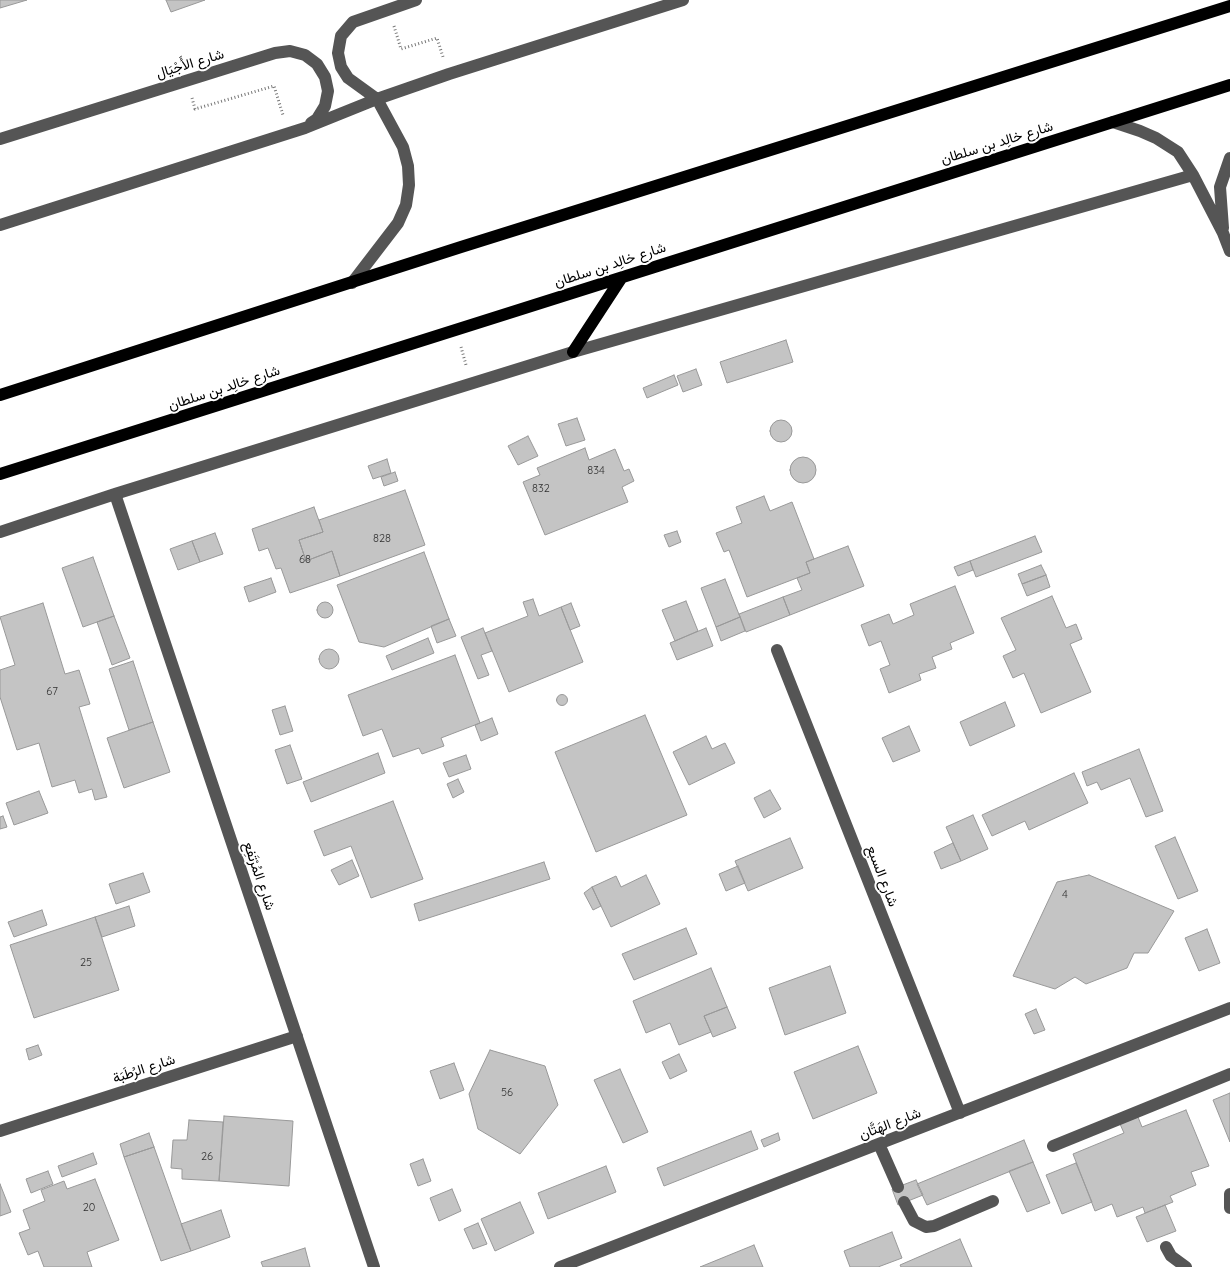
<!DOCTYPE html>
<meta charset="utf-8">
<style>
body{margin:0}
canvas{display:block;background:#fff}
</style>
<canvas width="1230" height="1267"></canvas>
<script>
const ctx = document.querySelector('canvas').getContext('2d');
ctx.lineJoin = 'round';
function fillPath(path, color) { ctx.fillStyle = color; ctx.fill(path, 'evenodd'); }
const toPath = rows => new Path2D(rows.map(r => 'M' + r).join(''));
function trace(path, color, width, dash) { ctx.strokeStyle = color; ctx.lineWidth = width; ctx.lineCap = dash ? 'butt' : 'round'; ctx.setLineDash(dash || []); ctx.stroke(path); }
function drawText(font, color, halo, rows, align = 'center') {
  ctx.font = font + ' Quicksand,Vazirmatn,sans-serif'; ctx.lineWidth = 4; ctx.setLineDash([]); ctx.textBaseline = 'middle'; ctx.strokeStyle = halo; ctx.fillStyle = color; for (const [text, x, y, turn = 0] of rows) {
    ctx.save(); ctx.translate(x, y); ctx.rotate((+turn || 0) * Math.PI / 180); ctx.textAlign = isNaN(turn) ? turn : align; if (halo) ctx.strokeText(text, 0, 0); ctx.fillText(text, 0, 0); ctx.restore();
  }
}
const building = toPath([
 [0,0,27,0,0,8,0,0],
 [166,0,205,0,171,12,166,0],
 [786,340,793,362,727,383,720,362,786,340],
 [696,369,702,385,683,392,677,376,696,369],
 [674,375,678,385,647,398,643,388,674,375],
 [577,418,585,440,566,446,558,424,577,418],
 '770 431a11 11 0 1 1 22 0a11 11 0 1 1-22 0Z',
 [528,436,538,456,518,465,508,446,528,436],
 [585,448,589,460,615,449,624,471,629,469,634,481,622,487,628,502,545,535,523,482,540,475,537,468,585,448],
 '790 470a13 13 0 1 1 26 0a13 13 0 1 1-26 0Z',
 [387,459,391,473,373,479,368,466,387,459],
 [395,472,398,481,384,486,381,477,395,472],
 [405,490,425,545,340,576,332,551,306,561,299,540,323,532,319,520,405,490],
 [764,496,770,511,792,502,814,559,806,562,810,573,747,597,729,550,724,552,716,533,742,523,736,507,764,496],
 [314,507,323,532,299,540,306,561,332,551,340,576,290,593,281,568,276,569,268,548,259,551,252,529,314,507],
 [677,531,681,542,669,547,664,535,677,531],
 [215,533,223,554,200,562,192,541,215,533],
 [1035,536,1042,552,976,577,970,561,1035,536],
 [192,541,200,562,178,570,170,549,192,541],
 [848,546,864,586,790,615,783,597,802,590,797,578,810,573,806,562,848,546],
 [424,552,449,619,384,647,359,642,337,585,424,552],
 [93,557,114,616,83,627,62,568,93,557],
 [970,561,973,570,958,576,954,567,970,561],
 [1041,565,1046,575,1022,584,1018,574,1041,565],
 [1046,575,1050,587,1027,596,1022,584,1046,575],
 [271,578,276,592,249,602,244,587,271,578],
 [725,579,740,617,716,627,701,588,725,579],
 [955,586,974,633,950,643,952,649,932,657,936,668,919,674,921,680,889,693,880,669,890,665,881,641,869,646,861,625,889,614,893,624,914,615,910,604,955,586],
 [1052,596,1066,628,1076,624,1082,639,1070,644,1091,692,1041,713,1024,673,1013,678,1003,656,1016,650,1001,618,1052,596],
 [783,597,790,615,746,632,739,614,783,597],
 [533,599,539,616,561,607,583,662,509,692,485,633,528,616,523,602,533,599],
 [686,601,698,631,675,641,662,610,686,601],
 '317 610a8 8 0 1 1 16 0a8 8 0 1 1-16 0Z',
 [43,603,65,674,79,670,90,704,79,707,107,797,95,800,92,789,79,793,75,780,52,787,39,743,17,750,0,697,0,670,15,665,0,617,43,603],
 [571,603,580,626,570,630,561,607,571,603],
 [114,616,130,658,112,665,97,622,114,616],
 [740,617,745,631,721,641,716,627,740,617],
 [449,619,456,636,437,643,431,626,449,619],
 [483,628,492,651,481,655,489,675,478,679,461,637,483,628],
 [706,628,713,646,677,660,670,643,706,628],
 [428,638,434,653,392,670,386,656,428,638],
 '319 659a10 10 0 1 1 20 0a10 10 0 1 1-20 0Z',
 [455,655,480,723,441,738,444,746,422,754,419,748,393,757,382,729,363,736,348,695,455,655],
 [133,661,153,722,129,730,109,669,133,661],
 '556.5 700a5.5 5.5 0 1 1 11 0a5.5 5.5 0 1 1-11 0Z',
 [1005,702,1015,726,970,746,960,722,1005,702],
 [285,706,293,731,280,735,272,710,285,706],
 [645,715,687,815,596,852,555,752,645,715],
 [492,718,498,734,481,741,475,725,492,718],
 [153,722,170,772,124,788,107,738,153,722],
 [909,726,920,751,893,762,882,738,909,726],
 [706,736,712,749,725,743,735,763,689,785,673,752,706,736],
 [290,745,302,779,287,784,275,750,290,745],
 [1139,749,1163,811,1146,817,1130,778,1101,790,1097,782,1087,786,1082,772,1139,749],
 [378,753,385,773,311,802,303,782,378,753],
 [466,755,471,769,449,777,443,763,466,755],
 [1074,773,1088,803,1029,830,1025,821,992,836,982,815,1074,773],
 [458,779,464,792,453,798,447,784,458,779],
 [770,790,781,809,764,818,754,798,770,790],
 [39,791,48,813,14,825,6,803,39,791],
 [393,801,423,879,371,898,351,846,324,856,314,831,393,801],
 [973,815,988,849,961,861,946,827,973,815],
 [3,816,7,827,0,829,0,817,3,816],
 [1175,837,1198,891,1178,899,1155,846,1175,837],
 [790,838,803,868,748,891,735,861,790,838],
 [953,843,961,861,941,869,934,852,953,843],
 [352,860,359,876,339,885,331,870,352,860],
 [544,862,550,879,419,921,414,904,544,862],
 [738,866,745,883,726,891,719,874,738,866],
 [143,873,150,892,116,904,109,884,143,873],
 [646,875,660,904,611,927,592,887,616,876,621,887,646,875],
 [1089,875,1174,911,1148,953,1134,953,1127,968,1086,984,1075,977,1055,989,1013,976,1057,882,1089,875],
 [592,887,601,906,593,910,584,893,592,887],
 [129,906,135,926,102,937,95,917,129,906],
 [42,910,47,925,14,937,8,922,42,910],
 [95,917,119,990,34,1018,10,945,95,917],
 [686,928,697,954,634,980,622,954,686,928],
 [1207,929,1220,963,1199,971,1185,938,1207,929],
 [830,966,846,1013,785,1035,769,988,830,966],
 [711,968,727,1007,704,1016,711,1032,679,1045,670,1023,646,1033,633,1001,711,968],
 [727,1007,736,1028,713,1037,704,1016,727,1007],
 [1036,1009,1045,1030,1034,1034,1025,1014,1036,1009],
 [38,1045,42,1055,29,1060,26,1049,38,1045],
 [858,1046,877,1093,813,1119,794,1072,858,1046],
 [490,1050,545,1066,558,1105,520,1154,478,1129,469,1094,490,1050],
 [679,1054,687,1071,670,1079,662,1062,679,1054],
 [454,1063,464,1090,440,1099,430,1071,454,1063],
 [620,1069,648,1132,623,1143,594,1080,620,1069],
 [1230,1093,1230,1142,1213,1100,1230,1093],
 [1186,1110,1209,1166,1191,1172,1196,1185,1170,1196,1173,1202,1145,1213,1143,1207,1117,1217,1112,1204,1095,1211,1073,1154,1124,1133,1120,1124,1138,1117,1142,1127,1186,1110],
 [224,1116,293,1121,289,1186,219,1181,224,1116],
 [189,1120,223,1122,219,1181,182,1179,182,1169,171,1168,173,1140,187,1140,189,1120],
 [751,1131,758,1149,664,1186,657,1168,751,1131],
 [149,1133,154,1147,124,1157,120,1144,149,1133],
 [778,1133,780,1140,764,1147,761,1140,778,1133],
 [1024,1140,1033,1162,927,1205,917,1184,1024,1140],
 [154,1147,191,1251,161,1261,124,1157,154,1147],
 [93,1153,97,1164,62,1177,58,1166,93,1153],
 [423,1159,431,1181,418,1186,410,1164,423,1159],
 [1033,1162,1050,1203,1027,1212,1009,1171,1033,1162],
 [1076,1163,1092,1202,1062,1214,1046,1175,1076,1163],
 [606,1166,616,1192,548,1219,538,1193,606,1166],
 [48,1171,53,1184,31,1193,26,1179,48,1171],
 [95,1179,119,1240,87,1252,92,1267,44,1267,38,1251,28,1255,19,1233,30,1229,23,1210,45,1201,41,1190,64,1181,67,1189,95,1179],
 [916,1180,923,1195,898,1205,892,1189,916,1180],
 [0,1184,11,1212,0,1216,0,1184],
 [452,1189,461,1211,439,1221,430,1198,452,1189],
 [520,1202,534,1233,495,1251,481,1219,520,1202],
 [1165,1205,1176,1231,1147,1242,1136,1217,1165,1205],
 [221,1210,230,1237,191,1251,181,1224,221,1210],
 [478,1223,487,1244,473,1249,464,1229,478,1223],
 [892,1232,902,1258,878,1267,850,1267,844,1251,892,1232],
 [960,1239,972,1267,901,1267,900,1265,960,1239],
 [754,1245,763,1267,700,1267,754,1245],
 [305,1248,310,1267,263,1267,261,1262,305,1248]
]);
const path = toPath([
 [394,26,401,49,437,38,443,57],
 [192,98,195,109,274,86,283,115],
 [461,347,466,365]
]);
const minor = toPath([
 [1113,122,1140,131,1156,138,1178,152,1193,175,1223,233,1230,251],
 [0,139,275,53,290,51,305,55,317,64,325,77,328,91,325,106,317,119,311,123],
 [0,225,305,128,377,99,449,74,683,0],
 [1223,228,1220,187,1230,158],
 [352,283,398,223,406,205,409,185,408,166,403,147,377,99,348,78,341,67,338,53,341,36,353,22,416,0],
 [115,494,374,1267],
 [0,532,115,494,573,352,1193,175],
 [777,650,960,1113],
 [0,1131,297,1036],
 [879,1144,898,1187],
 [1053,1146,1230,1074],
 [1230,1194,1230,1208],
 [904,1202,914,1221,926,1227,934,1226,993,1201],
 [1166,1247,1171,1256,1186,1267],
 [560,1267,1230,1008]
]);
const major = toPath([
 [573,352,622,277],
 [0,395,461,247,1230,6],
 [0,474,1230,85]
]);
const numberNames = [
 ["834",596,471],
 ["832",541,489],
 ["828",382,539],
 ["68",305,560],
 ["67",52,692],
 ["4",1065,895],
 ["25",86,963],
 ["56",507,1093],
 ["26",207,1157],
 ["20",89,1208]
];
const streetNames = [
 ["شارع الأَجْيَال",190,64,-17],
 ["شارع خالِد بن سلطان",997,143,-17],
 ["شارع خالِد بن سلطان",610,265,-18],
 ["شارع خالِد بن سلطان",224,388,-18],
 ["شارع المُرْتَفِع",259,876,71],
 ["شارع السبع",882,876,69],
 ["شارع الرُطَبَة",144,1069,-18],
 ["شارع الهَتَّان",890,1124,-21]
];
fillPath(building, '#c4c4c4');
trace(building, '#999', 1);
trace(path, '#777', 3, [1, 2.5]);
trace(minor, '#555', 12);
trace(major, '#000', 12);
drawText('11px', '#313131', null, numberNames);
drawText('14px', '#000', '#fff', streetNames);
</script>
